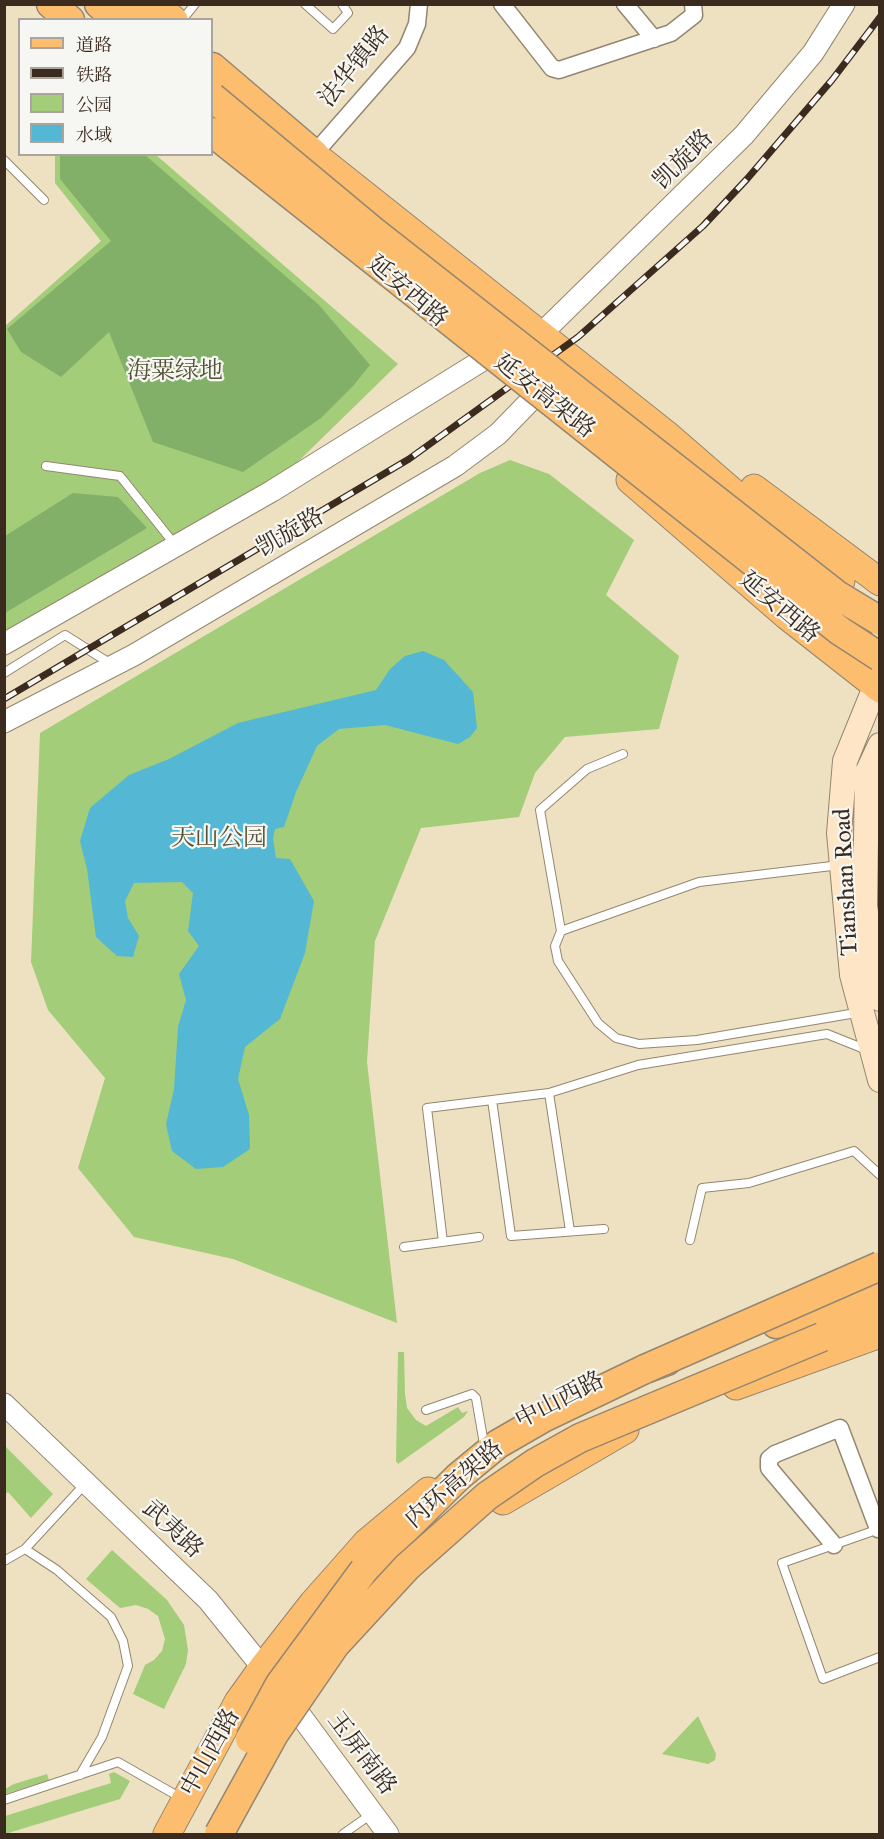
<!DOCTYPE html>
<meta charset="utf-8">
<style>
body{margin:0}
#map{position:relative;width:884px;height:1839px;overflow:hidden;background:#eee1c2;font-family:"IM FELL Great Primer","Noto Serif SC",serif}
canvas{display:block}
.frame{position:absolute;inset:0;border:6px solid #3b2a1e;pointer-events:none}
.legend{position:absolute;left:18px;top:18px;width:195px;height:138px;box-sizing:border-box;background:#f6f6f2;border:2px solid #aba49d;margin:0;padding:8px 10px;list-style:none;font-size:18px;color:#3b2a1e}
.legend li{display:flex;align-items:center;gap:12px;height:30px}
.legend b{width:30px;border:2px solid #aba49d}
</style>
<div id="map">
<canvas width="884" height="1839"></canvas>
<div class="frame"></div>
<ul class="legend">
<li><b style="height:8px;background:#fcbd6f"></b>道路</li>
<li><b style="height:8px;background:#3b2a1e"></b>铁路</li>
<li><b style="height:16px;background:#a3cd79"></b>公园</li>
<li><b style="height:16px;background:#54b7d3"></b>水域</li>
</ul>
</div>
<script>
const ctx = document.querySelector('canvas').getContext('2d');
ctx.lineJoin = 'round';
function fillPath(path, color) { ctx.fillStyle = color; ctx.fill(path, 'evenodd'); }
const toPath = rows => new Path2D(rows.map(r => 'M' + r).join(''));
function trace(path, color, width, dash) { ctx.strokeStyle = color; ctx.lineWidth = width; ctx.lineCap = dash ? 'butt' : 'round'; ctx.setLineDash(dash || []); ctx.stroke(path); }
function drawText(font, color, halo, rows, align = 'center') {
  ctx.font = font + ' "IM FELL Great Primer","Noto Serif SC",serif'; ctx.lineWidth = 4.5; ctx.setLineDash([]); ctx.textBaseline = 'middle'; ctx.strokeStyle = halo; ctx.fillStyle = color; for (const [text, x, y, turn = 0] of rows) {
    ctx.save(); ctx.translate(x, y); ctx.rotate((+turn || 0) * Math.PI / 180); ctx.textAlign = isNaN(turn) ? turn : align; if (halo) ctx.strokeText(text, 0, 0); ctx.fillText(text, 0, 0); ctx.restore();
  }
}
const green = toPath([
 [55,155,156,155,398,364,273,486,5,641,5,326,101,241,55,183],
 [510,460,549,474,634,540,606,595,679,656,659,729,565,737,535,773,519,817,421,828,375,941,367,1062,397,1323,233,1259,134,1237,78,1168,105,1078,48,1010,31,962,40,733,480,473],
 [398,1352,404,1352,405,1394,407,1408,416,1420,426,1426,458,1407,462,1413,468,1411,464,1417,398,1464,396,1461],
 [5,1446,53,1494,31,1518,8,1492,5,1495],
 [112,1550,167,1600,184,1625,188,1650,186,1664,164,1709,133,1694,145,1665,154,1660,162,1651,165,1639,158,1616,148,1609,136,1605,120,1608,86,1579],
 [698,1716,716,1754,715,1760,708,1764,662,1754],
 [114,1772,130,1781,120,1799,5,1834,5,1816,111,1783,109,1774],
 [47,1774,49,1780,5,1794,5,1789,14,1784]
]);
const forest = toPath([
 [60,155,145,155,319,305,370,365,353,386,321,418,243,472,153,442,109,332,61,377,21,352,7,329,111,241,60,179],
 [73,493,118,497,147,528,5,613,5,536]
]);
const water = toPath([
 [423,651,444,660,473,692,477,728,470,737,458,744,385,725,339,729,317,746,296,792,284,827,275,829,273,838,276,858,290,859,314,901,305,953,280,1019,245,1047,238,1079,249,1115,250,1149,223,1167,196,1169,172,1151,166,1124,174,1089,178,1027,186,1000,179,974,199,946,188,931,193,893,182,882,134,883,125,901,128,918,139,936,133,957,117,956,96,937,87,869,80,841,90,808,129,775,169,759,238,723,376,690,390,669,405,656]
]);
const service = toPath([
 [305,4,333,29,348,13,342,4],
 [182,20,195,4],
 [4,160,44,200],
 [46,466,120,476,176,546],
 [4,673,65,635,111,664],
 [840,865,699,882,561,931,555,946,558,961,598,1023,616,1038,639,1044,697,1040,850,1014],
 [561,931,540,810,587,769,623,754],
 [549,1093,570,1231],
 [492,1100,511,1236,604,1229],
 [690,1240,702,1188,749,1183,854,1151,880,1175],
 [443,1242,427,1108,549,1093,638,1065,827,1034,867,1050],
 [404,1247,479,1237],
 [426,1410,472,1394,476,1398,484,1444],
 [879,1529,782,1563,823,1679,880,1657],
 [25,1549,57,1570,111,1617,123,1641,128,1666,102,1737,80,1775],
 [4,1561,25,1549,85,1484],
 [4,1800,118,1762,183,1799],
 [343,1834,373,1813]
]);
const minor = toPath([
 [502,4,552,68,559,70,671,33,694,15,693,4],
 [625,4,654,39],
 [314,154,407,48,417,24,419,4],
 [834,1545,769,1468,769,1459,775,1454,840,1428,878,1529]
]);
const tertiary = toPath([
 [4,644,272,491,486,358,540,335,744,135,813,53,844,4],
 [4,722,134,655,455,466,498,434,532,399,535,374],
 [4,1404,208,1600,292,1704,388,1834]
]);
const secondary = toPath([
 [880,675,845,761,839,833,852,975,880,1080],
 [880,745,867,773,865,906,880,999]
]);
const primary = toPath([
 [156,4,174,20],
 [297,141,666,434,750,507,841,581],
 [630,480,787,616,880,689],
 [754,488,880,582],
 [736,1386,880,1334],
 [503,1501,625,1430],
 [167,1834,238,1702,263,1667,313,1603,367,1542,428,1491]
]);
const trunk = toPath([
 [51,4,70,20],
 [99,4,117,20],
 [134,4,152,20],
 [212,67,314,154],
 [776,1324,880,1288],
 [822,1337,844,1324,880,1311],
 [364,1570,458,1477,498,1444,543,1418,645,1369,667,1361]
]);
const rail = toPath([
 [4,699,409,459,578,337,703,226,747,179,832,80,880,17]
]);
const trunkBridge = toPath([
 [212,97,373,231,837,595,880,621],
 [212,132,840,631,880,657],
 [645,1369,880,1266],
 [250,1739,280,1684,364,1570],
 [219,1834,274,1734,335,1645,407,1567,487,1496,535,1463,580,1438,822,1337]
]);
const streetNames = [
 ["法华镇路",355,67,-51],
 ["凯旋路",684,160,-45],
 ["延安西路",407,292,40],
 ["延安高架路",544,397,38],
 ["凯旋路",291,533,-30],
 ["延安西路",779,608,40],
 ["Tianshan Road",847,882,-93],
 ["中山西路",560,1401,-27],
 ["内环高架路",455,1485,-41],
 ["武夷路",172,1530,43],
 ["中山西路",211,1753,-61],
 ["玉屏南路",361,1754,53]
];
const parkNames = [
 ["海粟绿地",175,372],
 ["天山公园",219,839]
];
fillPath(green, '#a3cd79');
fillPath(forest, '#82b069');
fillPath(water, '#54b7d3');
trace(service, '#948670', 10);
trace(minor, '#948670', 19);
trace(tertiary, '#948670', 23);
trace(secondary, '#948670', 26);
trace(primary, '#948670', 29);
trace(trunk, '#948670', 31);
trace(service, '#fff', 8);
trace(minor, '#fff', 16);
trace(tertiary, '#fff', 21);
trace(secondary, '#fee5c5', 24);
trace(primary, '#fcbd6f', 27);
trace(trunk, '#fcbd6f', 28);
trace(rail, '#3b2a1e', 7);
trace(rail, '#f6f6f2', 4.5, [14]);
trace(trunkBridge, '#948670', 31, []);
trace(trunkBridge, '#fcbd6f', 28);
drawText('24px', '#3b2a1e', '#f6f6f2', streetNames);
drawText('24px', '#555335', '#f6f6f2', parkNames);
</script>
